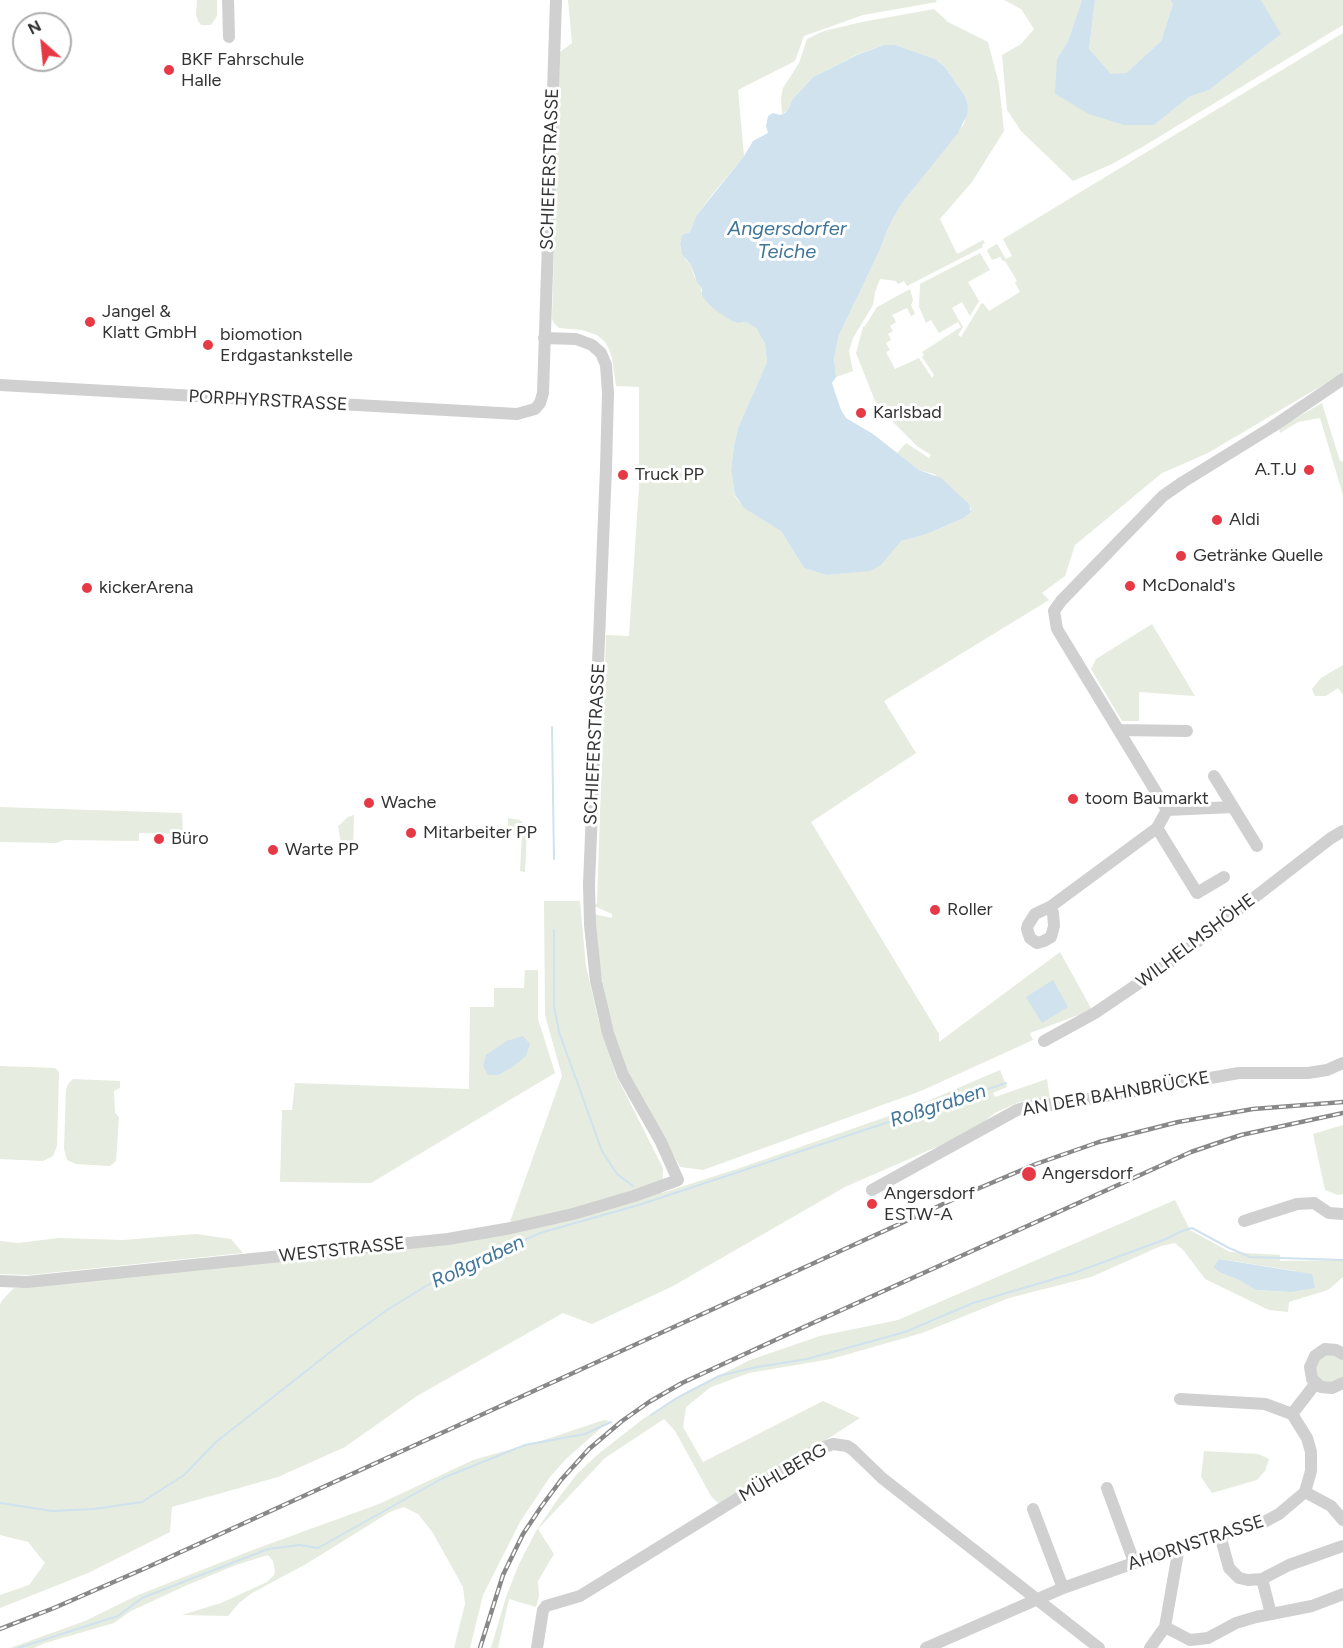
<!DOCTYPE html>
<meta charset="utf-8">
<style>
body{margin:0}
#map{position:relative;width:1343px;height:1648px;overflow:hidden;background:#fff;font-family:Figtree,sans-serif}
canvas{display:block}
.north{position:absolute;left:12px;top:12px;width:60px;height:60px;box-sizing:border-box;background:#fff;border:2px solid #adadad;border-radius:50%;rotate:333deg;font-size:16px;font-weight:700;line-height:24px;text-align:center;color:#333}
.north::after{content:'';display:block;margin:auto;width:21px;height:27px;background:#e63946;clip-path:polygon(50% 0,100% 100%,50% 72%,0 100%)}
</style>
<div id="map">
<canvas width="1343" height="1648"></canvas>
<div class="north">N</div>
</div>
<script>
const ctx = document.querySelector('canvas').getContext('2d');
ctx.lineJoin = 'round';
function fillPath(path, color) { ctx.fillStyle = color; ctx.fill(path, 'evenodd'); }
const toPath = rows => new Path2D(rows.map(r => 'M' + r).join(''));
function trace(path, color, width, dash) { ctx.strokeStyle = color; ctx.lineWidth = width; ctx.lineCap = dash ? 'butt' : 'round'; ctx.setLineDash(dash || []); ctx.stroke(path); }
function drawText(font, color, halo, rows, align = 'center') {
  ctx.font = font + ' Figtree,sans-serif'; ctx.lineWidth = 6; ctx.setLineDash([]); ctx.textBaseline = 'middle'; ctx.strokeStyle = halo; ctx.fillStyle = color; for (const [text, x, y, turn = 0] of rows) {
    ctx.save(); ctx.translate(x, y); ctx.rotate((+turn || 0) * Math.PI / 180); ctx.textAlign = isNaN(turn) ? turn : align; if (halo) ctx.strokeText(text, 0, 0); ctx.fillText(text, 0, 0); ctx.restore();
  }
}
const green = toPath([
 [197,0,217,0,217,16,211,25,201,25,198,21,196,15],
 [568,0,936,0,937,2,863,15,804,36,795,61,738,90,744,156,711,196,696,216,690,232,682,235,680,244,681,250,686,260,691,265,694,276,702,288,701,291,739,323,746,322,756,328,765,344,767,362,738,428,734,446,731,470,735,496,740,503,781,531,804,568,826,575,856,572,901,541,924,535,964,518,971,512,971,508,934,474,919,470,897,453,906,443,929,458,931,455,917,446,886,415,884,409,875,401,856,353,863,327,865,326,877,307,910,289,913,300,911,305,915,314,911,316,907,308,892,315,896,322,890,326,893,331,888,334,891,340,886,343,890,350,886,352,895,369,919,358,932,378,934,375,922,357,924,355,922,352,961,327,958,322,939,333,931,320,926,323,919,307,920,284,980,253,990,270,968,282,979,301,970,316,962,302,952,308,963,327,958,335,961,337,981,304,983,303,989,311,1020,292,1015,283,1017,281,1005,261,1003,261,1000,257,992,260,987,251,988,249,997,244,1006,259,1012,256,1003,239,1343,33,1343,373,1208,453,1162,473,1075,545,1065,576,1042,593,1049,600,884,701,916,753,811,822,939,1034,939,1042,1060,952,1092,1010,1030,1033,1033,1040,921,1091,703,1170,680,1167,630,1077,611,1024,600,968,594,914,612,918,612,914,594,906,597,903,606,635,629,636,639,488,639,387,616,386,612,358,609,349,605,342,597,335,582,330,559,328,554,323,552,319,560,52,572,43],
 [1004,0,1082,0,1068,41,1057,59,1154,125,1189,97,1209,90,1280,34,1261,0,1343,0,1343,25,1144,146,1112,164,1073,181,1021,131,1007,110,1002,55,1021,44,1034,29,1021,9],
 [1095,0,1170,0,1173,4,1161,41,1126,73,1111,75,1089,49],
 [934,9,948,22,988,42,999,84,1004,131,972,182,940,219,957,254,983,240,985,243,982,245,983,247,907,286,904,281,898,284,896,281,880,279,875,292,873,305,853,338,849,351,853,371,836,377,834,358,839,335,878,254,889,226,902,203,964,124,968,105,965,96,944,66,935,59,896,45,884,45,856,55,813,77,792,100,788,110,782,114,781,98,783,88,799,63,807,39,824,31,862,22],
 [1322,403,1340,461,1343,461,1343,495,1320,418,1298,422,1280,433,1279,428],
 [1152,624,1195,696,1139,692,1139,721,1122,721,1091,669,1096,659],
 [1343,665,1343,695,1338,688,1326,696,1315,696,1312,689,1321,678],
 [0,807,182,813,183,834,139,833,139,841,64,840,57,843,0,842],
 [354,815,353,851,348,850,341,844,338,826,348,817],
 [508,818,520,820,525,825,527,831,525,872,520,871,522,833,508,832],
 [544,901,580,901,586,966,598,1018,616,1075,663,1168,662,1193,737,1169,909,1109,1000,1070,1007,1087,993,1093,995,1097,1047,1079,1050,1100,1033,1099,1019,1102,995,1113,971,1132,845,1187,673,1286,592,1324,563,1313,417,1396,345,1447,278,1477,172,1507,170,1532,88,1573,0,1608,0,1595,29,1585,45,1563,28,1542,0,1535,0,1304,3,1299,14,1288,455,1242,506,1233,562,1076,545,1015],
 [525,970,538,970,538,1019,555,1073,371,1183,280,1182,282,1110,292,1110,295,1083,469,1089,470,1007,494,1007,494,988,524,988],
 [0,1066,55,1068,59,1072,57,1146,53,1156,43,1161,0,1159],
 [73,1079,120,1081,120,1088,114,1091,115,1113,119,1117,116,1161,110,1166,76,1164,67,1160,64,1149,66,1090,68,1084],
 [1343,1125,1343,1194,1338,1195,1325,1190,1313,1134],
 [1175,1200,1190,1230,1230,1252,1280,1255,1280,1261,1343,1260,1343,1277,1328,1290,1289,1302,1288,1312,1269,1310,1205,1279,1184,1251,1175,1243,1161,1246,1091,1277,1009,1298,922,1333,831,1359,749,1373,711,1387,686,1407,683,1427,703,1462,823,1401,860,1418,722,1507,711,1496,675,1431,664,1419,605,1458,538,1529,554,1554,538,1581,539,1596,536,1607,509,1599,498,1648,491,1648,506,1597,519,1564,536,1531,560,1496,577,1474,597,1455,643,1419,688,1391,750,1360,820,1336,898,1320],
 [1220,1259,1296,1271,1290,1292,1256,1290,1239,1280,1219,1272],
 [196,1234,231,1239,243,1253,29,1275,0,1274,0,1241,18,1243,59,1238,123,1240],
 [1328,1352,1343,1359,1343,1378,1340,1381,1322,1383,1313,1369,1324,1353],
 [604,1420,609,1421,566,1459,550,1477,520,1522,483,1595,470,1648,454,1648,465,1604,463,1587,433,1533,418,1514,404,1507,390,1512,306,1564,252,1593,239,1603,228,1616,182,1615,221,1603,267,1582,274,1575,275,1571,273,1561,268,1555,236,1565,185,1586,131,1611,114,1623,45,1643,34,1648,10,1648,85,1621,138,1595,250,1551,379,1504,473,1460,547,1439],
 [1204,1451,1258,1454,1269,1459,1265,1471,1257,1480,1212,1493,1201,1477]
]);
const water = toPath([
 [1082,0,1095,0,1089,49,1111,74,1126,73,1161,41,1173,4,1170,0,1261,0,1281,34,1209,90,1189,97,1154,125,1124,125,1089,114,1055,94,1057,59,1068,41],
 [884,45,896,45,935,59,944,66,965,96,968,105,967,115,958,133,902,203,889,226,878,254,839,335,834,358,836,377,832,383,841,410,846,418,873,434,919,470,941,478,969,504,971,512,964,518,924,535,901,541,881,565,870,571,826,575,804,568,781,531,744,508,735,495,731,470,734,446,738,428,767,362,765,344,756,328,746,322,739,323,732,321,715,310,706,301,702,295,702,288,697,282,691,265,682,254,680,244,682,235,690,232,696,216,744,156,753,141,768,133,766,126,768,116,773,113,780,115,785,113,789,108,792,100,813,77,857,55],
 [1053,980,1068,1007,1042,1023,1026,997],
 [523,1036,530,1044,526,1056,511,1068,498,1075,488,1075,483,1066,486,1055,507,1041],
 [1219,1259,1312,1274,1315,1288,1290,1292,1256,1290,1239,1280,1219,1272,1214,1267]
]);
const stream = toPath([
 [552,727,554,859],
 [554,930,554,1006,559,1032,602,1151,617,1174,633,1186],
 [651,1415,675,1399,719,1376,757,1367,807,1359,905,1332,973,1303,1074,1273,1166,1239,1182,1231,1192,1228,1229,1248,1250,1257,1343,1260],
 [0,1503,52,1511,94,1509,142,1502,184,1475,216,1442,343,1342,387,1310,431,1283,540,1233,642,1204,1006,1083],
 [18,1648,118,1616,142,1598,268,1549,299,1545,318,1548,443,1478,525,1445,585,1434,611,1422]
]);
const minor = toPath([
 [228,0,229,37],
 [0,385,517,414,535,409,540,403,543,393,556,0],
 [1120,730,1187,731],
 [1214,776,1257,846],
 [1167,810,1233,807],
 [1157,828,1197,893,1224,877],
 [1050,907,1053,913,1054,926,1051,937,1044,941,1037,943,1030,938,1027,929,1028,925,1035,914,1050,907,1157,828,1167,810,1057,629,1054,611,1061,601,1163,496,1183,482,1272,427,1343,379],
 [1044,1041,1095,1013,1179,956,1331,838,1343,831],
 [872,1190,1017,1110,1030,1106,1043,1104,1053,1105,1239,1073,1308,1073,1327,1070,1343,1063],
 [1244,1221,1297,1204,1314,1203,1329,1213,1343,1214],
 [0,1281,27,1282,448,1239,511,1228,573,1214,634,1196,678,1180,661,1142,623,1075,608,1033,596,981,590,925,589,884,606,468,608,393,606,365,601,353,592,345,576,339,544,338],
 [1343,1354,1336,1350,1325,1349,1315,1356,1310,1367,1312,1379,1321,1387,1332,1388,1343,1383],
 [1180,1399,1265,1404,1292,1414],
 [1292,1414,1316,1383],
 [1107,1488,1134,1562],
 [1305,1492,1331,1506,1343,1520],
 [1033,1509,1063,1588],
 [1220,1535,1229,1568,1239,1578,1248,1580,1262,1579,1289,1565,1343,1546],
 [1262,1579,1271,1614],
 [1165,1627,1190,1640,1208,1638,1236,1623,1256,1617,1312,1606,1343,1594],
 [537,1648,543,1610,546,1606,580,1596,816,1450,833,1444,847,1446,852,1449,882,1478,1099,1648],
 [926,1648,1063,1588,1179,1547,1264,1522,1279,1514,1305,1492,1311,1471,1311,1452,1307,1438,1292,1414],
 [1150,1648,1165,1627,1179,1547]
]);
const rail = toPath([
 [0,1629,54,1608,148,1567,963,1195,1036,1164,1099,1142,1178,1122,1253,1109,1343,1102],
 [480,1648,503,1575,523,1534,541,1507,561,1480,589,1449,622,1421,649,1402,682,1383,773,1341,1191,1152,1241,1135,1343,1113]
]);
const markers = [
 [169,70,6,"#e63946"],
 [90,322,6,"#e63946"],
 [208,345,6,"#e63946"],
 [861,413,6,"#e63946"],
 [1309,470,6,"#e63946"],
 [623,475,6,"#e63946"],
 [1217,520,6,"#e63946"],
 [1181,556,6,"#e63946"],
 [1130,586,6,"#e63946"],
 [87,588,6,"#e63946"],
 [1073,799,6,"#e63946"],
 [369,803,6,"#e63946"],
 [411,833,6,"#e63946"],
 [159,839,6,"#e63946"],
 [273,850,6,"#e63946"],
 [935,910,6,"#e63946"],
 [1029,1174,8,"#e63946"],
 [872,1204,6,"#e63946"]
];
const poiNames = [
 ["BKF Fahrschule",181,60],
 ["Halle",181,81],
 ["Jangel &",102,312],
 ["Klatt GmbH",102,333],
 ["biomotion",220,335],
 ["Erdgastankstelle",220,356],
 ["Karlsbad",873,413],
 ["A.T.U",1297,470,"right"],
 ["Truck PP",635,475],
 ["Aldi",1229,520],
 ["Getränke Quelle",1193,556],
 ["McDonald's",1142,586],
 ["kickerArena",99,588],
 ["toom Baumarkt",1085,799],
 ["Wache",381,803],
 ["Mitarbeiter PP",423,833],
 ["Büro",171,839],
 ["Warte PP",285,850],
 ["Roller",947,910],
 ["Angersdorf",1042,1174],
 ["Angersdorf",884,1194],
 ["ESTW-A",884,1215]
];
const streetNames = [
 ["SCHIEFERSTRASSE",550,169,-88],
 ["PORPHYRSTRASSE",268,401,3],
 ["SCHIEFERSTRASSE",595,744,-87],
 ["WILHELMSHÖHE",1196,941,-37],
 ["AN DER BAHNBRÜCKE",1116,1094,-10],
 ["WESTSTRASSE",342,1250,-6],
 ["MÜHLBERG",783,1473,-30],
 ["AHORNSTRASSE",1196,1543,-18]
];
const waterNames = [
 ["Angersdorfer",787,229],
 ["Teiche",787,252],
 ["Roßgraben",938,1106,-18],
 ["Roßgraben",478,1262,-25]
];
fillPath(green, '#e6ecdf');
fillPath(water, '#cfe2ee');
trace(stream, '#cfe2ee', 2);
trace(minor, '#d0d0d0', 12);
trace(rail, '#888', 4.5);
trace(rail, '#fff', 2, [7]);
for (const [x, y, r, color] of markers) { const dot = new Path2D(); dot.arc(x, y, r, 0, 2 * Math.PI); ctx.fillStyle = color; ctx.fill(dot); trace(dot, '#fff', 2); }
drawText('18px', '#333', '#fff', poiNames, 'left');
drawText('18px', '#333', '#fff', streetNames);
drawText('italic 20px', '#3f7597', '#fff', waterNames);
</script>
